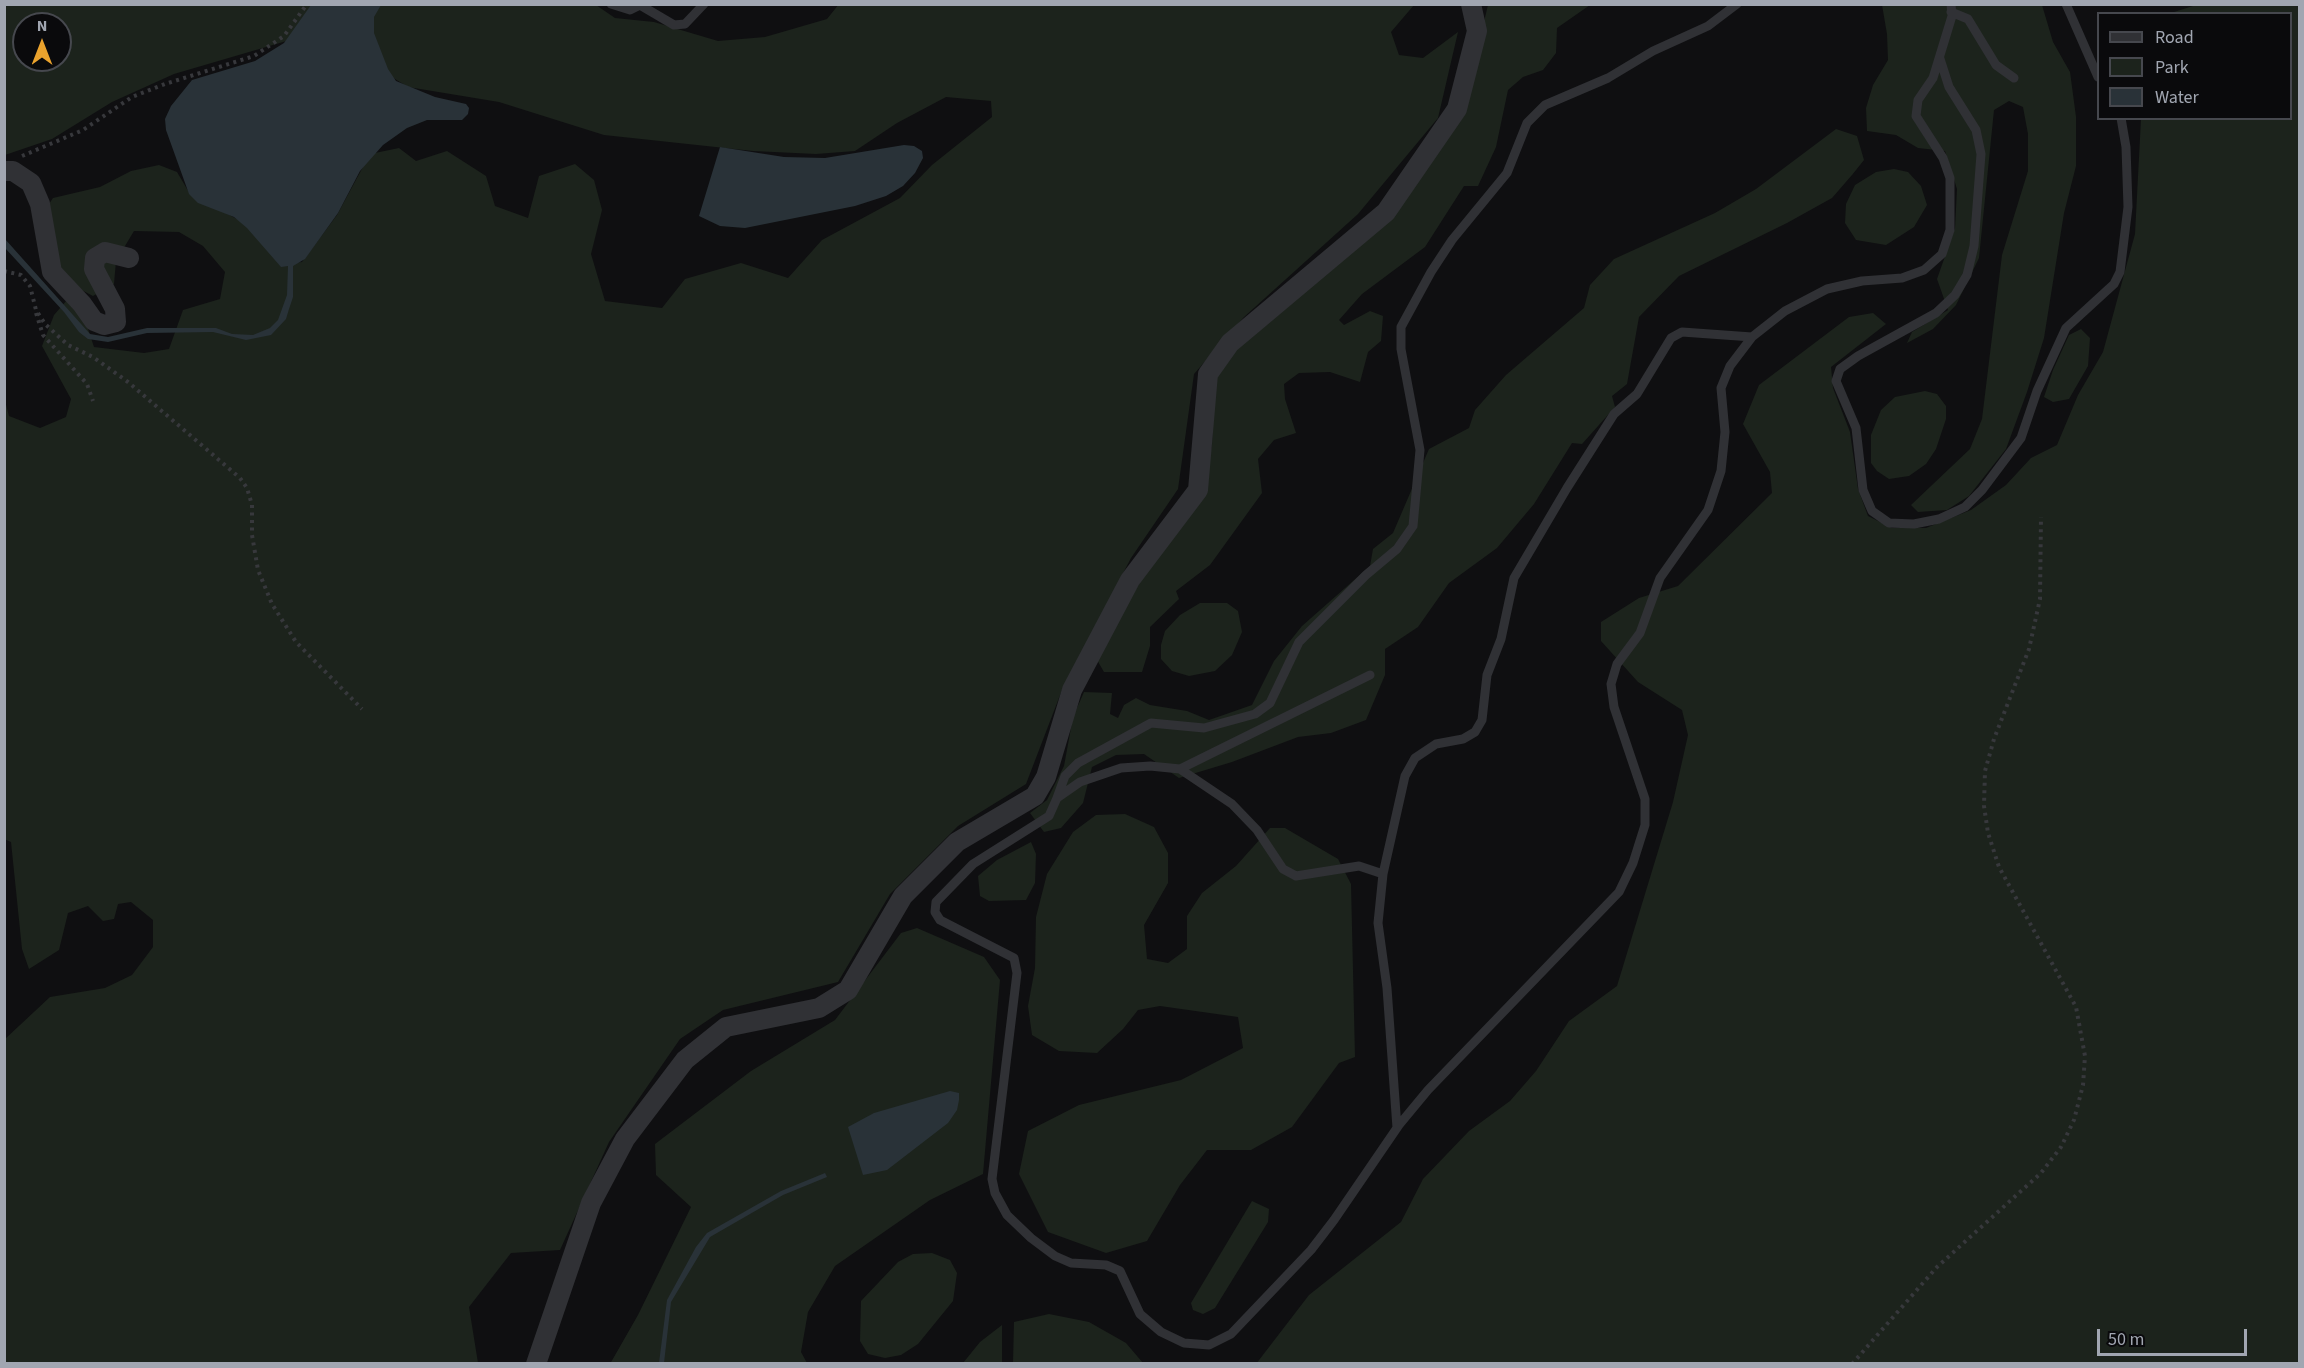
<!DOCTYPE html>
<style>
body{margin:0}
#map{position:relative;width:2304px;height:1368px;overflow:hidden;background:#0f0f11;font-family:"Source Sans 3",sans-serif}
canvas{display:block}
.frame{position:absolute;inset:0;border:6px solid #a1a6b1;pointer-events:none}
.legend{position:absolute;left:2097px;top:12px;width:195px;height:108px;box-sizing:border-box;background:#0a0a0c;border:2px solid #46484e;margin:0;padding:8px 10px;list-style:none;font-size:18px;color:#a1a6b1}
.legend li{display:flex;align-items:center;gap:12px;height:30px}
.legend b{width:30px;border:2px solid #46484e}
.north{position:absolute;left:12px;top:12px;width:60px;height:60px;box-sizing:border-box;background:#0a0a0c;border:2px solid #46484e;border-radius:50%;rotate:0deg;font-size:16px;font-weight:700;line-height:24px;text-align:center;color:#a1a6b1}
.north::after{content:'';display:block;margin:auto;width:21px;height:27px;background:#eba32d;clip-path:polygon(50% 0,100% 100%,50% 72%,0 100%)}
.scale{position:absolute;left:2097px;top:1329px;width:150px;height:27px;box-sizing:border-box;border:3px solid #a1a6b1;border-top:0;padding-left:8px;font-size:18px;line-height:21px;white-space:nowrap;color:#a1a6b1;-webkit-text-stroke:4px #0a0a0c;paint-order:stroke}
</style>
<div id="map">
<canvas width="2304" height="1368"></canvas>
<div class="frame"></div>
<ul class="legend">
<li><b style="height:8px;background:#303135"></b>Road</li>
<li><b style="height:16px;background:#1c231c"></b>Park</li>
<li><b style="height:16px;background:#293238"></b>Water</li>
</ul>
<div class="north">N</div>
<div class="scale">50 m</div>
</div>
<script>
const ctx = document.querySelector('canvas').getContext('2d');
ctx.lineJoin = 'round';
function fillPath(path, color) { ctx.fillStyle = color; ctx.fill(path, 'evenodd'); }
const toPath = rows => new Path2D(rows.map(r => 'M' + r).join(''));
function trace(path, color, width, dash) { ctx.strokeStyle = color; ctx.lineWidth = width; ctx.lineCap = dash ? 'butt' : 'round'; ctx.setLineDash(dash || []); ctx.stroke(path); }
const green = toPath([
 [839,4,1414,5,1391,32,1399,55,1423,58,1458,32,1438,118,1358,214,1244,317,1194,374,1178,489,1131,558,1062,690,1026,784,958,826,890,894,838,982,723,1010,680,1039,609,1142,560,1250,511,1253,469,1307,478,1363,5,1363,5,1039,50,997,105,988,132,975,153,947,153,920,131,902,118,904,114,919,103,921,88,906,68,913,59,950,29,969,22,949,11,842,4,839,4,397,9,416,40,428,66,417,71,399,42,346,54,315,67,300,86,323,94,347,144,353,169,349,183,310,220,299,225,272,203,246,179,232,134,231,116,261,114,284,93,296,72,285,56,260,47,207,53,198,100,187,131,171,159,165,177,172,190,194,250,226,279,264,302,262,337,215,370,154,399,148,416,161,447,151,486,176,495,206,528,218,539,176,575,164,594,180,602,210,591,254,605,301,662,308,685,279,741,263,788,278,822,240,900,198,932,165,992,117,991,101,946,97,897,123,855,151,816,154,753,151,604,135,499,102,408,87,387,74,367,26,380,5,596,5,615,18,654,22,718,41,765,37,827,19],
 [4,5,319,5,290,40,174,74,112,102,52,139,5,155],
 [24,24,60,24,60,60,24,60],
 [1488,5,1590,5,1557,28,1556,53,1543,70,1523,77,1508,90,1496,147,1478,186,1464,186,1425,247,1362,294,1339,320,1344,325,1370,311,1383,316,1381,341,1368,352,1360,382,1330,372,1299,373,1284,384,1285,399,1296,433,1274,440,1258,459,1262,493,1210,565,1176,591,1179,599,1150,627,1150,646,1142,672,1104,672,1097,660,1113,628,1207,468,1212,445,1214,382,1224,360,1392,215,1463,109],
 [1882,5,2042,5,2053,42,2070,72,2076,117,2076,166,2064,213,2044,338,2027,392,2006,449,1969,496,1947,510,1918,512,1911,505,1970,449,1982,419,2002,255,2028,171,2028,134,2023,107,2009,101,1994,110,1979,258,1956,305,1933,329,1907,343,1912,332,1948,310,1937,279,1955,228,1957,189,1945,151,1918,148,1896,135,1867,131,1866,108,1873,85,1888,60,1887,34],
 [2196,5,2299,5,2299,1363,1256,1364,1309,1295,1401,1222,1423,1179,1469,1131,1510,1101,1536,1071,1569,1021,1617,986,1673,802,1688,735,1682,710,1638,682,1601,641,1601,622,1639,598,1678,586,1772,493,1770,472,1743,424,1759,385,1849,317,1873,313,1886,324,1831,367,1833,388,1850,432,1858,489,1868,516,1892,528,1926,528,1971,510,2006,485,2031,458,2057,445,2078,395,2103,352,2135,234,2141,119,2290,118,2290,14,2171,13],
 [1836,129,1857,136,1864,160,1852,175,1832,198,1787,223,1679,276,1639,317,1627,384,1612,396,1615,407,1582,444,1572,443,1534,504,1497,548,1449,583,1418,627,1385,649,1385,675,1366,720,1331,733,1298,737,1232,762,1179,778,1144,754,1116,755,1092,767,1083,803,1061,828,1044,832,1030,813,1047,800,1064,766,1073,717,1084,692,1112,693,1110,714,1118,718,1124,705,1136,698,1150,705,1187,711,1209,720,1252,705,1274,661,1302,626,1370,566,1373,549,1393,533,1429,449,1469,428,1475,410,1506,375,1584,308,1590,285,1614,259,1715,213,1756,189],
 [1894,169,1908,172,1921,186,1927,205,1914,227,1886,245,1856,240,1845,223,1846,204,1855,185,1876,172],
 [2081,329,2090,338,2088,366,2069,399,2053,402,2044,397,2053,370,2069,335],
 [1925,391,1937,394,1946,406,1946,419,1936,449,1926,464,1909,476,1889,479,1877,471,1871,463,1871,435,1881,410,1895,397],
 [1200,603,1227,603,1238,611,1242,632,1232,655,1215,671,1189,676,1172,671,1161,659,1161,645,1165,631,1180,615],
 [1125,814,1154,827,1168,853,1168,883,1144,925,1147,959,1168,963,1187,949,1187,916,1202,893,1236,866,1270,828,1285,828,1338,859,1351,884,1355,1057,1339,1063,1292,1127,1251,1150,1207,1150,1180,1185,1147,1241,1106,1253,1048,1232,1019,1174,1028,1131,1079,1105,1181,1080,1243,1048,1238,1017,1160,1006,1138,1010,1123,1029,1097,1053,1059,1051,1032,1035,1028,1006,1035,968,1036,917,1047,874,1073,832,1096,815],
 [1031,842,1036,854,1035,883,1026,900,989,901,980,896,978,876,997,860],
 [917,928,984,957,1000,980,983,1174,930,1200,835,1266,808,1312,801,1352,807,1363,610,1364,638,1315,691,1207,656,1175,655,1144,751,1071,835,1020,901,933],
 [1252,1201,1269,1209,1268,1222,1215,1308,1203,1314,1193,1310,1191,1303],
 [932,1253,950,1260,957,1273,953,1301,918,1344,901,1355,885,1358,868,1354,860,1341,861,1301,898,1262,913,1254],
 [1049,1314,1089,1322,1126,1343,1143,1363,1013,1363,1014,1322],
 [1002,1325,1002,1363,963,1363,980,1342]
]);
const water = toPath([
 [311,5,381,5,374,17,374,33,388,69,396,81,435,97,466,104,469,108,468,114,462,120,427,120,407,128,383,145,360,171,338,213,305,259,293,266,293,297,289,309,286,319,271,335,246,340,213,332,147,333,108,342,88,339,79,332,64,312,5,248,5,239,90,334,108,337,147,328,216,328,232,334,253,335,270,328,278,320,287,295,288,266,281,267,247,228,234,217,198,203,189,194,166,130,165,119,171,106,192,80,255,61,284,43],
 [904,145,914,146,922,151,923,158,915,173,903,186,886,196,855,206,745,228,720,226,699,216,720,147,784,157,825,158],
 [950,1091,959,1093,959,1100,957,1110,948,1123,887,1170,863,1175,848,1127,874,1113],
 [825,1173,827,1177,783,1195,710,1237,671,1302,664,1363,659,1363,667,1300,696,1247,707,1233,781,1191]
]);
const path = toPath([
 [22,156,83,130,132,97,165,84,254,56,284,36,307,4],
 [4,271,21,275,30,286,36,310,45,324,68,345,93,357,128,382,240,478,247,488,252,505,252,535,258,570,272,604,296,642,362,709],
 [36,313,43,335,87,384,93,401],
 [1852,1364,1937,1267,2041,1173,2061,1147,2074,1120,2083,1085,2085,1056,2076,1007,1999,867,1988,833,1984,806,1985,771,1994,739,2029,649,2040,599,2041,517]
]);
const service = toPath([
 [611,4,630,10,640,5,674,25,685,24,704,4],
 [2066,4,2098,77],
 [1951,12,1968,19,1996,65,2014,78],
 [1940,59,1949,87,1976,130,1981,154,1974,246,1967,275,1955,295,1936,313,1858,356,1840,369,1836,381,1856,428,1863,490,1872,511,1889,523,1914,524,1939,519,1965,507,1982,490,2021,438,2037,391,2066,328,2114,284,2120,272,2128,207,2126,147,2121,118],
 [1180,769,1370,675],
 [1057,798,1065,776,1078,763,1151,723,1204,728,1255,714,1270,703,1299,642,1366,575,1397,549,1413,526,1420,450,1401,349,1401,327,1431,272,1452,240,1507,173,1527,123,1545,105,1608,78,1653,51,1708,26,1737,4],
 [1383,874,1359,866,1296,876,1283,869,1257,830,1232,804,1180,769,1150,766,1121,768,1080,782,1057,798,1049,816,973,864,936,902,935,912,940,920,1014,958,1017,973,992,1179,995,1193,1007,1215,1031,1238,1055,1256,1071,1263,1106,1265,1120,1271,1140,1314,1161,1332,1184,1343,1209,1345,1231,1334,1311,1250,1334,1220,1399,1125,1428,1090,1619,892,1633,863,1645,825,1645,799,1614,707,1611,684,1617,664,1640,633,1660,578,1708,510,1721,471,1725,432,1721,388,1730,366,1752,337,1785,311,1827,289,1862,281,1902,278,1924,270,1942,254,1950,230,1950,178,1943,158,1916,116,1918,100,1933,78,1952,16,1951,4],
 [1397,1128,1387,988,1378,923,1383,874,1405,776,1415,758,1436,744,1463,739,1475,732,1482,720,1487,675,1501,639,1514,578,1567,488,1614,414,1637,394,1671,338,1682,332,1752,337]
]);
const minor = toPath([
 [4,171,13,171,31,183,40,204,52,272,82,304,94,321,104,325,116,322,115,309,94,269,95,258,105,252,129,258],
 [536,1364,591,1203,625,1139,685,1060,726,1027,819,1008,848,990,903,896,957,842,1035,796,1046,777,1072,690,1130,580,1198,490,1208,374,1230,343,1386,212,1457,109,1477,31,1471,4]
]);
fillPath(green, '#1c231c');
fillPath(water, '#293238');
trace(path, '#37383c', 4, [3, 4.5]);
trace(service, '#303135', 9);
trace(minor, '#303135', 20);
</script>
